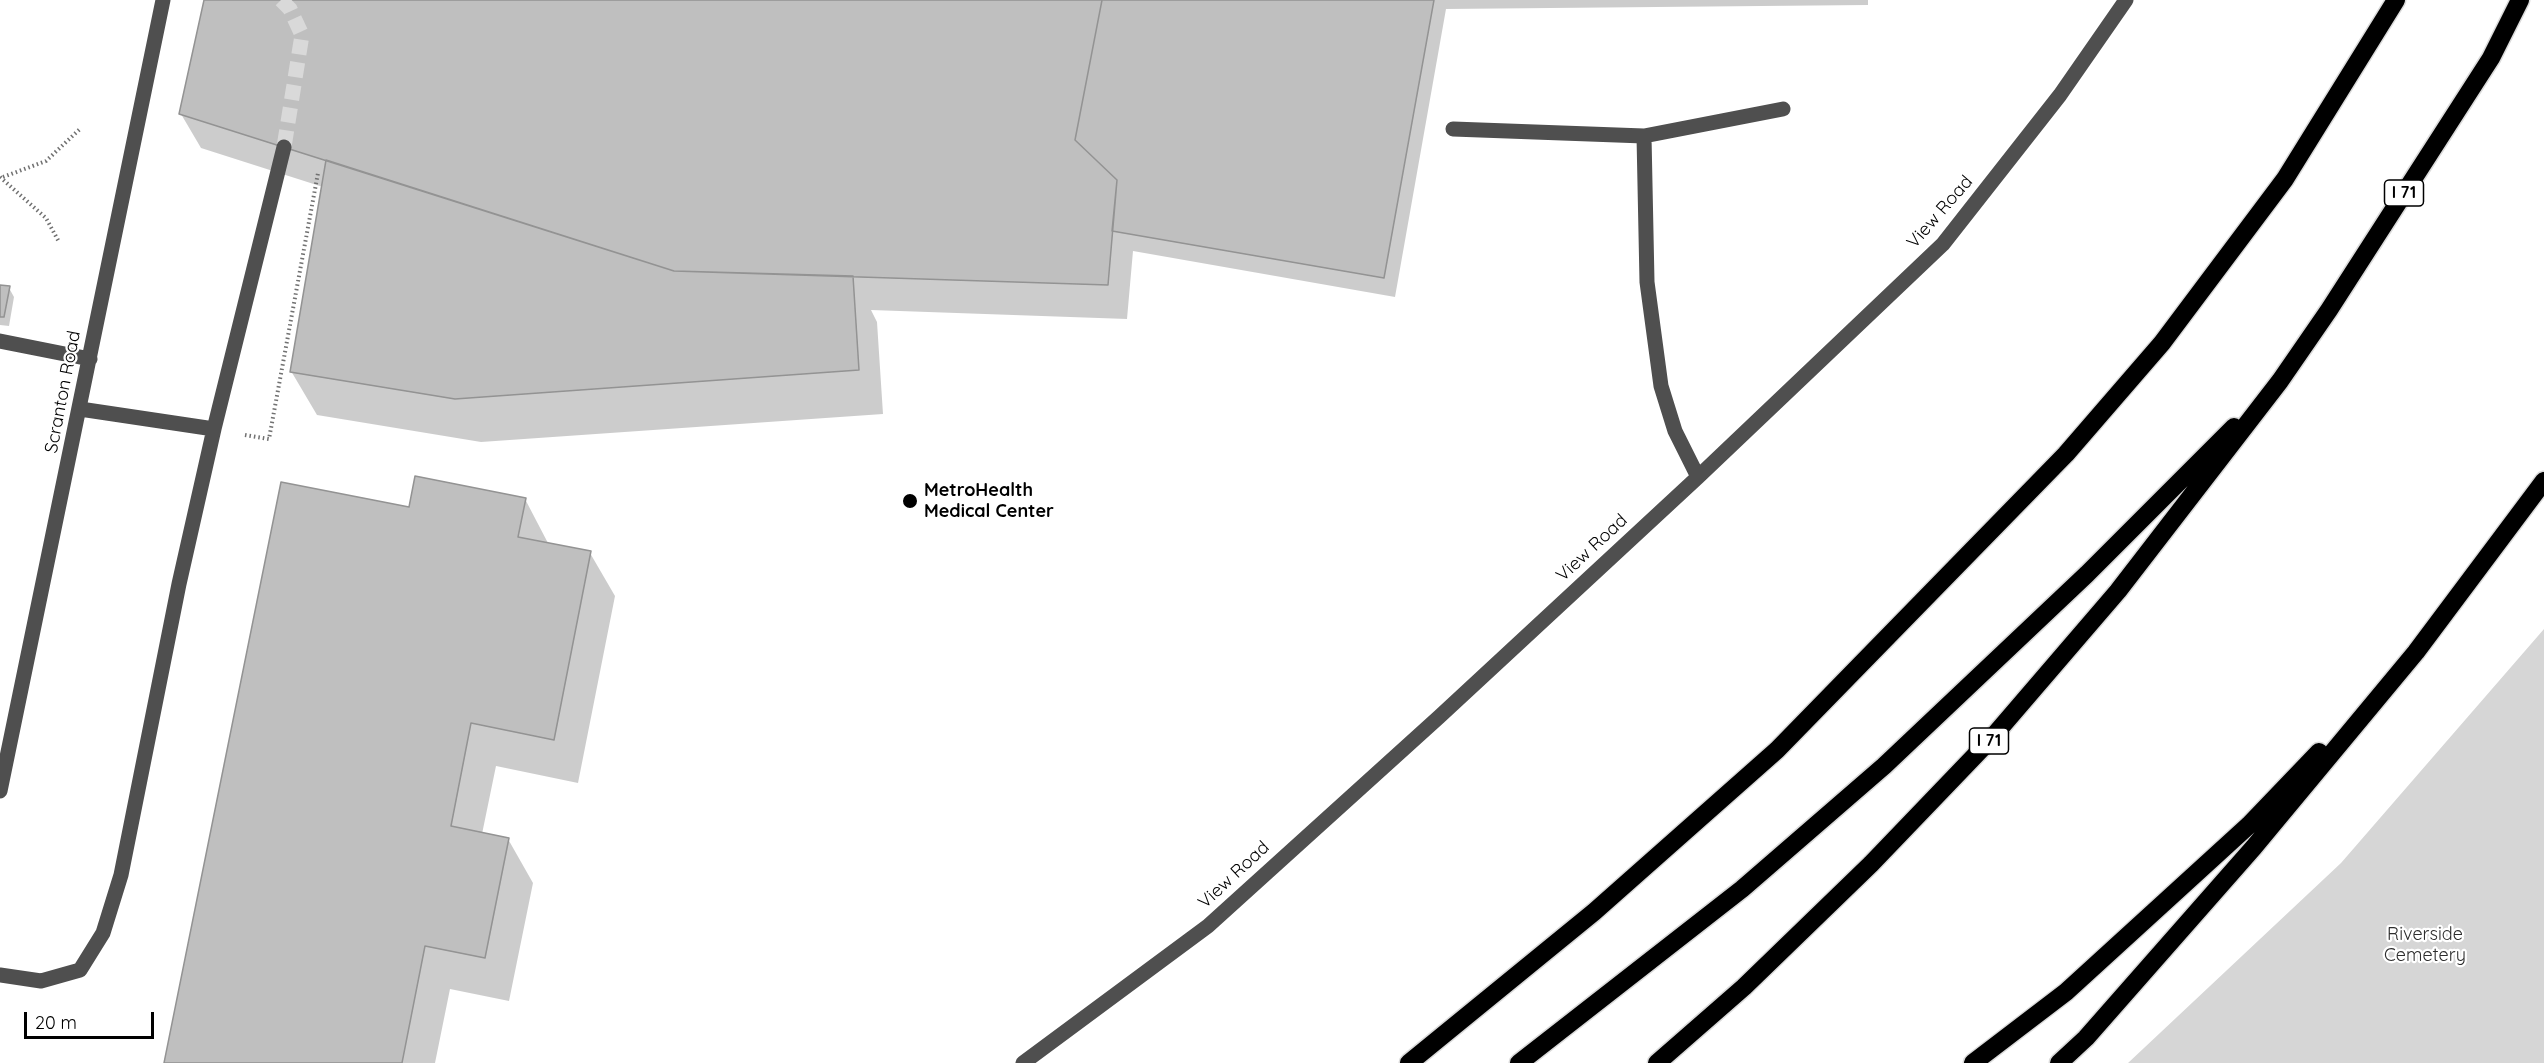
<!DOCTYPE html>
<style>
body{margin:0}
#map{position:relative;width:2544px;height:1063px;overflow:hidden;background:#fff;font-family:Quicksand,sans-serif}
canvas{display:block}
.scale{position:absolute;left:24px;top:1012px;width:130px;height:27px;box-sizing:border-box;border:3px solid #000;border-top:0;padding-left:8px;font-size:18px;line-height:21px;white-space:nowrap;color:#000;-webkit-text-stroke:4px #fff;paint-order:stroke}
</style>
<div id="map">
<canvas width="2544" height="1063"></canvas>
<div class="scale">20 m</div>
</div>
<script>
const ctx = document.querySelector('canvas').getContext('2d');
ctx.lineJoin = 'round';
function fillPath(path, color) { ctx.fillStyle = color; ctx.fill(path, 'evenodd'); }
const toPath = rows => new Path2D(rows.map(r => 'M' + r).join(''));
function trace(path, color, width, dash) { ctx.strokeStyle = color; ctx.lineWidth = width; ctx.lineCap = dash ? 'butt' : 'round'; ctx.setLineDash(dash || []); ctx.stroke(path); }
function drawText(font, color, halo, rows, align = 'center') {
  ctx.font = font + ' Quicksand,sans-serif'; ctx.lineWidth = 4.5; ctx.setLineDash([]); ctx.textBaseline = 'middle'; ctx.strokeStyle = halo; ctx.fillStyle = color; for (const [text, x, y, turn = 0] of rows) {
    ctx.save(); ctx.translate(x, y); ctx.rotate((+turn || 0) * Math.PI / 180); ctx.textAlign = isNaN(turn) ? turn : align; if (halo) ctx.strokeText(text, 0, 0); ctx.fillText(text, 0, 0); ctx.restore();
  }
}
const green = toPath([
 [2544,629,2544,1063,2128,1063,2341,863]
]);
const shadow = toPath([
 [206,0,1868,0,1868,5,1446,9,1395,297,1133,251,1127,319,871,310,877,322,883,414,481,442,317,415,291,371,323,187,201,148,181,114],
 [0,286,9,288,14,297,9,326,0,325],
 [525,499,549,545,590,553,615,596,578,783,496,766,482,834,508,839,533,883,509,1001,450,989,435,1063,166,1063,411,509]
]);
const building = toPath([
 [204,0,1102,0,1075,140,1117,180,1108,285,674,271,179,114,204,0],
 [1102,0,1434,0,1384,278,1112,231,1117,180,1075,140,1102,0],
 [326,160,674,271,853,276,859,370,455,399,290,372,326,160],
 [0,285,10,286,4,317,0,317,0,285],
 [415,476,526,498,518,537,591,551,554,740,471,723,451,826,509,838,485,958,425,946,402,1063,164,1063,281,482,409,507,415,476]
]);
const minorTunnel = toPath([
 [281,0,290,9,302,35,284,147]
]);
const path = toPath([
 [0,177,46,218,59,242],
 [3,177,46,161,81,128],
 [245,435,269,439,318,173]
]);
const minor = toPath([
 [1453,129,1644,136,1647,282,1661,386,1675,431,1698,477],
 [1644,136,1783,109],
 [0,341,90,359],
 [80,409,214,429,284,147],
 [0,791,163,0],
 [0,975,41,981,80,970,103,933,121,875,179,584,214,429],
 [1023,1063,1208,926,1439,717,1698,477,1943,244,2060,95,2126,0]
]);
const highway = toPath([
 [1409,1063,1594,912,1777,750,2066,454,2162,343,2285,179,2396,0],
 [1519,1063,1742,889,1884,766,2087,574,2234,427],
 [1657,1063,1744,987,1871,864,1990,740,2118,591,2280,381,2329,310,2491,58,2520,0],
 [1973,1063,2066,992,2249,825,2319,752],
 [2059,1063,2086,1038,2254,847,2416,652,2544,481]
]);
const markers = [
 [910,501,8,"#000"]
];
const shields = [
 [2404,193,39],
 [1989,741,39]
];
const shieldNames = [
 ["I 71",2404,193],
 ["I 71",1989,741]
];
const streetNames = [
 ["View Road",1940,212,-49],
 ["Scranton Road",63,392,-79],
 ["View Road",1592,548,-43],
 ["View Road",1234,875,-43]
];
const poiNames = [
 ["MetroHealth",924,491],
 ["Medical Center",924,512]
];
const parkNames = [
 ["Riverside",2425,935],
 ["Cemetery",2425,956]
];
fillPath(green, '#d6d6d6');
fillPath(shadow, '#0003');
fillPath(building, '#bfbfbf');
trace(building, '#939393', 1.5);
trace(minorTunnel, '#d9d9d9', 15, [15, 8]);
trace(highway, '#dbdbdb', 21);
trace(path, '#717171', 4, [1.5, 3]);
trace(minor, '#4f4f4f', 15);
trace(highway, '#000', 18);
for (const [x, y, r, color] of markers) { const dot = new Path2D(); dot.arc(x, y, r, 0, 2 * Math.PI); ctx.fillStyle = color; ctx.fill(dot); trace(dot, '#fff', 2); }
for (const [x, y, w] of shields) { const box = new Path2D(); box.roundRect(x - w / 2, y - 13, w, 26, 4.5); ctx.fillStyle = '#fff'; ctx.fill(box); trace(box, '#000', 1.5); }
drawText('bold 16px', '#000', null, shieldNames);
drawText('18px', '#000', '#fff', streetNames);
drawText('bold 18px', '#000', '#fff', poiNames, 'left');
drawText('18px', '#2d2d2d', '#fff', parkNames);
</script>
